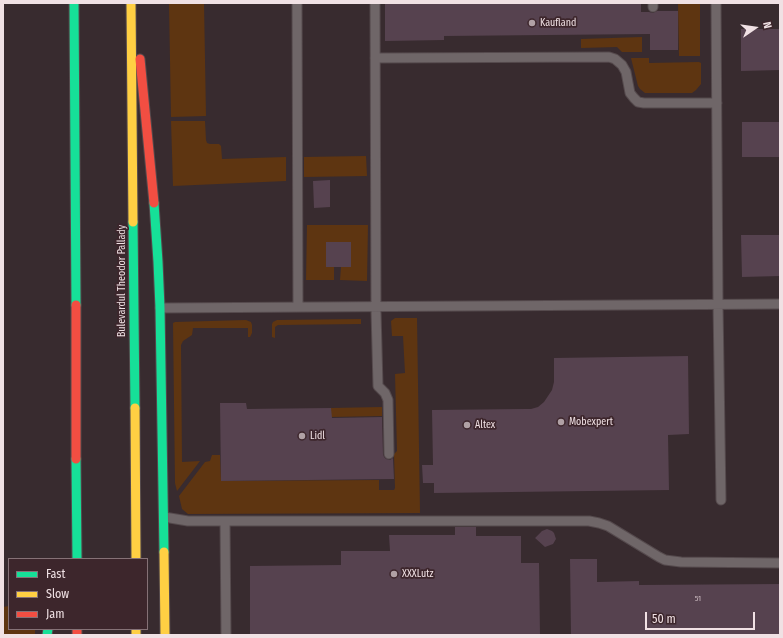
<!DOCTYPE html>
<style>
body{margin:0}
#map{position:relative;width:783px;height:638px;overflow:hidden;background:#382b2f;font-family:"Fira Sans Condensed",sans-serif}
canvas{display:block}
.frame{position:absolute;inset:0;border:4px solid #f0e1e4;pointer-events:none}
.legend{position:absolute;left:8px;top:558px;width:140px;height:72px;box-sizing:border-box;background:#3d262c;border:1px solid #857176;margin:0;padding:5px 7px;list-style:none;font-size:12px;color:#f0e1e4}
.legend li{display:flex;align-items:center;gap:8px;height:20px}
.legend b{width:20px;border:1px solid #857176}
.north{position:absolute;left:735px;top:8px;width:40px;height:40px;-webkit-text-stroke:3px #3d262c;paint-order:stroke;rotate:77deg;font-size:11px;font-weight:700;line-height:16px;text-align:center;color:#f0e1e4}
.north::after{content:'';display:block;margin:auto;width:14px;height:18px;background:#f0e1e4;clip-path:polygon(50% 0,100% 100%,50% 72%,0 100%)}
.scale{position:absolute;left:645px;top:612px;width:110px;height:18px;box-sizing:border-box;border:2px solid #f0e1e4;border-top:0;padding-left:5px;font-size:12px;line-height:14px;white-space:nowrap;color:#f0e1e4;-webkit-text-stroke:3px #3d262c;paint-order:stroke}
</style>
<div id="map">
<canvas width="783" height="638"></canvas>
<div class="frame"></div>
<ul class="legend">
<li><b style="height:5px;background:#16e098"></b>Fast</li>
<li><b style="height:5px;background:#ffcf43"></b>Slow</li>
<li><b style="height:5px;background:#f24e42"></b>Jam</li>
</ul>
<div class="north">N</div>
<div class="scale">50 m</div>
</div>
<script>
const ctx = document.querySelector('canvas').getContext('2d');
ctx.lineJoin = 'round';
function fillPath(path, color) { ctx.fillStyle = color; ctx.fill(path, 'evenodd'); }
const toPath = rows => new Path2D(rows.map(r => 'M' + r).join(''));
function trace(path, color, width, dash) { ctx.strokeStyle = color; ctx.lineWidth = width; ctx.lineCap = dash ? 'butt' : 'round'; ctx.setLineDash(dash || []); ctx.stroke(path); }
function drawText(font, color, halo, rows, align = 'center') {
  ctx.font = font + ' "Fira Sans Condensed",sans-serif'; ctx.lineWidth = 3.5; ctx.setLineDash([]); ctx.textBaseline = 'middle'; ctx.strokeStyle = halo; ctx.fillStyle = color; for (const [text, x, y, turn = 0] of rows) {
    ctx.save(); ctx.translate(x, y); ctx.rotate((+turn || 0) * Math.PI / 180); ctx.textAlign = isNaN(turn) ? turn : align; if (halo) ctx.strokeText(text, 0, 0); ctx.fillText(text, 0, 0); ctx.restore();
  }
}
const green = toPath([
 [169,3,204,3,206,116,171,117],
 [678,3,700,3,700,56,679,56],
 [642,37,642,52,622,52,617,47,581,48,581,39],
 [631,58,649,58,649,63,699,62,701,63,701,84,696,90,692,93,645,93,640,89,638,86],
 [171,121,205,121,206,140,207,143,210,144,219,144,221,146,222,159,286,157,286,181,173,186],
 [366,156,367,176,304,177,304,157],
 [307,225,368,225,367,281,340,280,341,267,351,267,351,242,326,242,326,267,334,267,334,280,306,280],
 [395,318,417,318,420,513,188,514,182,509,179,496,205,462,210,461,212,455,220,455,221,481,379,480,379,490,394,490,395,488,394,454,397,451,395,374,405,373,403,336,392,336,391,321],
 [361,319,361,324,278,325,275,327,275,338,272,337,272,324,273,322,277,320],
 [246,320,251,322,252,325,252,333,250,337,248,337,248,328,193,328,192,335,183,341,181,345,182,462,200,461,177,491,175,483,173,323,175,322],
 [382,407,382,416,331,417,331,408],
 [9,606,9,629,35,629,35,635,3,635,3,607]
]);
const building = toPath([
 [385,3,641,3,641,12,649,12,653,13,657,11,678,11,678,50,650,50,650,34,444,36,444,40,385,41],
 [741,29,780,29,780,70,741,71],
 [742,122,780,122,780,157,742,157],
 [330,180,330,207,314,208,313,181],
 [741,235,780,235,780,276,742,277],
 [326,242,351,242,351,267,326,267],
 [688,356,689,434,668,435,669,490,434,493,434,483,423,483,422,465,433,465,432,410,524,409,531,409,538,407,544,402,552,390,554,382,554,358],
 [220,403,246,403,247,409,331,408,332,418,382,417,383,454,384,457,386,459,390,460,393,458,394,479,221,481],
 [455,527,476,527,476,536,521,536,521,563,539,563,540,635,250,635,250,566,341,565,341,551,390,551,389,535,455,535],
 [547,529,552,531,554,533,556,539,553,544,545,547,535,538,542,531],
 [570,559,597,559,597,582,639,581,639,585,780,584,780,635,571,635]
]);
const lane = toPath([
 [297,3,298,307],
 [375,3,376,311,378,386,385,393,388,400,389,454],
 [653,3,653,7],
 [716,3,718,304,721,500],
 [375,58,609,57,615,59,622,65,626,72,630,93,634,98,638,102,644,103,717,103],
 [160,308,780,304],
 [164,517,188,521,589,521,599,523,608,526,659,557,665,560,681,562,780,563],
 [225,521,226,635]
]);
const fast = toPath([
 [74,3,76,305],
 [154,203,158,262,160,308,164,552],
 [133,222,135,408],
 [76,459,77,559],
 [47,635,48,629]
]);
const slow = toPath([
 [131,3,133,222],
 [135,408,136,559],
 [164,552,165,635],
 [136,629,136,635]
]);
const jam = toPath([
 [140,59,154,203],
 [76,305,76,459],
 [77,629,77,635]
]);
const markers = [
 [532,23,4,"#b0a1a5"],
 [561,422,4,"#b0a1a5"],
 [467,425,4,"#b0a1a5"],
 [302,436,4,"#b0a1a5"],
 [394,574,4,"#b0a1a5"]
];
const numberNames = [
 ["51",698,599]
];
const poiNames = [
 ["Kaufland",540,23],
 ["Mobexpert",569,422],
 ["Altex",475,425],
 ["Lidl",310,436],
 ["XXXLutz",402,574]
];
const streetNames = [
 ["Bulevardul Theodor Pallady",122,281,-90]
];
fillPath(green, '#5e3511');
fillPath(building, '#56424f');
trace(lane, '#554a4d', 11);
trace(fast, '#554a4d', 11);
trace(slow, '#554a4d', 11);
trace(jam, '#554a4d', 11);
trace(lane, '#6f6668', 9);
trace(fast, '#16e098', 9);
trace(slow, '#ffcf43', 9);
trace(jam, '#f24e42', 9);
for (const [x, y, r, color] of markers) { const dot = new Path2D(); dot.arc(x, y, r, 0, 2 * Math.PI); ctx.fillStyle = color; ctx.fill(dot); trace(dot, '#3d262c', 1.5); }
drawText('8px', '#cab9bf', null, numberNames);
drawText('10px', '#f0e1e4', '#3d262c', poiNames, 'left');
drawText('10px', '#f0e1e4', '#3d262c', streetNames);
</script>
